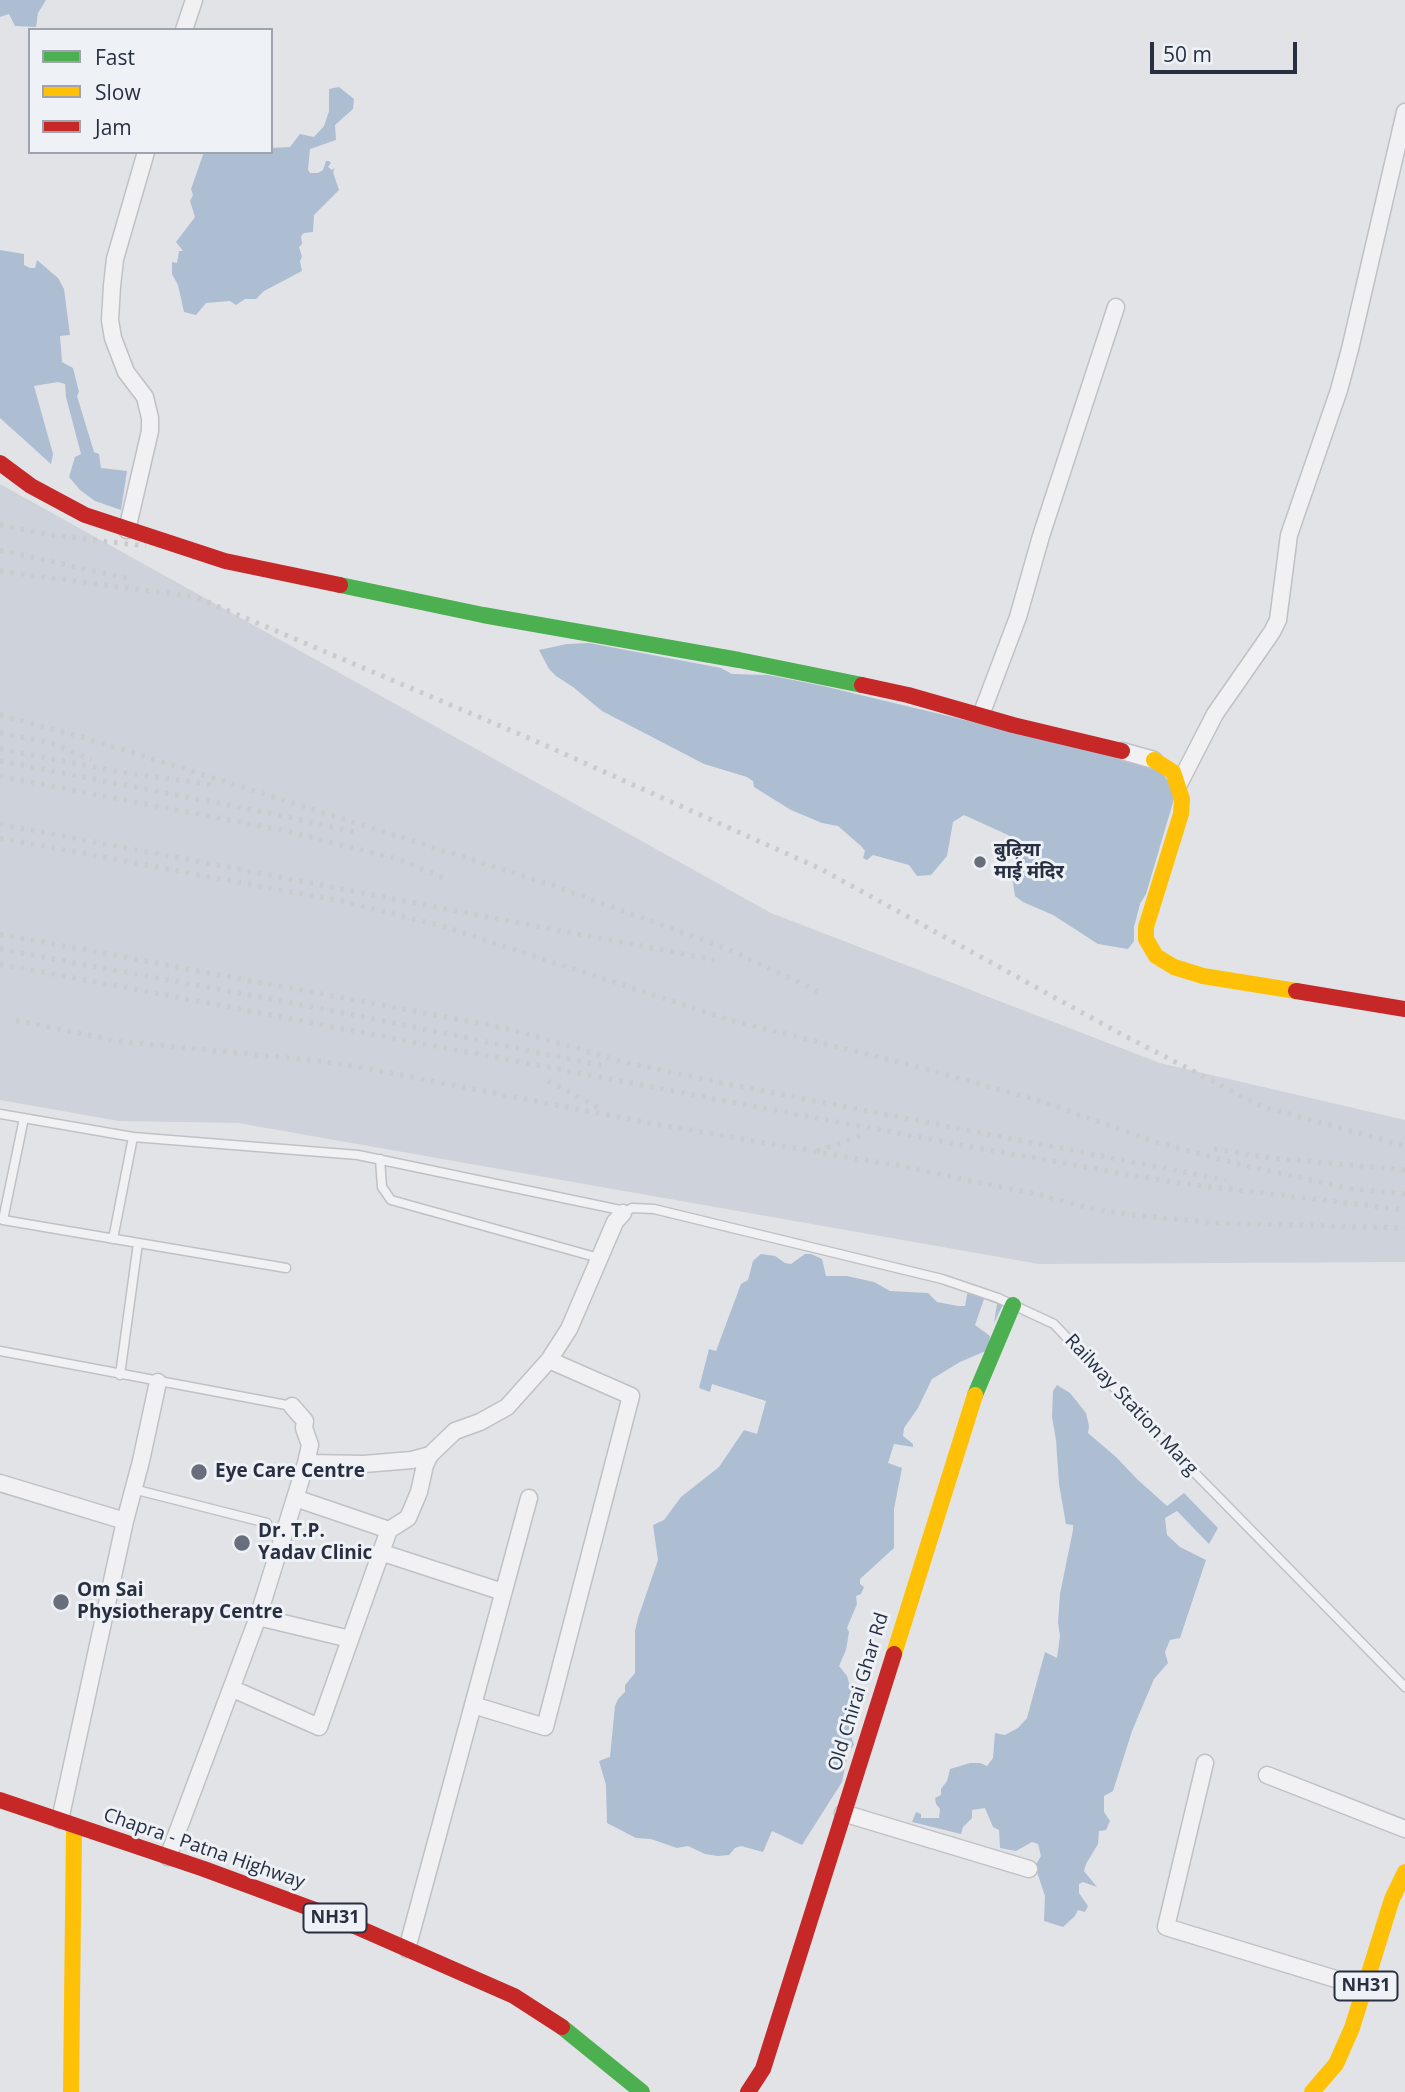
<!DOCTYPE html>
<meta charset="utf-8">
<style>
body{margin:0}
#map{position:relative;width:1405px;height:2092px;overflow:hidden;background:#e1e3e7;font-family:"Open Sans",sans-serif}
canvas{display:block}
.legend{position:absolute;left:28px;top:28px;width:245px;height:126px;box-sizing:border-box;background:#eef1f6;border:2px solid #9ea3ae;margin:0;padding:9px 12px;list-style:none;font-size:21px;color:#272f41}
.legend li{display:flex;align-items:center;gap:14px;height:35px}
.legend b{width:35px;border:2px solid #9ea3ae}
.scale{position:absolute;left:1150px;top:42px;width:147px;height:32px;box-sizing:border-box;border:4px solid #272f41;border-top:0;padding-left:9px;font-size:21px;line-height:24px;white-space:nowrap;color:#272f41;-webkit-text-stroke:5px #eef1f6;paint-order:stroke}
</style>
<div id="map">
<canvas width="1405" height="2092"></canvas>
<ul class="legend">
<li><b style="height:9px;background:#4caf50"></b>Fast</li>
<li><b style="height:9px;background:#ffc107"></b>Slow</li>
<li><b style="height:9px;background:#c62828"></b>Jam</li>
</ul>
<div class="scale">50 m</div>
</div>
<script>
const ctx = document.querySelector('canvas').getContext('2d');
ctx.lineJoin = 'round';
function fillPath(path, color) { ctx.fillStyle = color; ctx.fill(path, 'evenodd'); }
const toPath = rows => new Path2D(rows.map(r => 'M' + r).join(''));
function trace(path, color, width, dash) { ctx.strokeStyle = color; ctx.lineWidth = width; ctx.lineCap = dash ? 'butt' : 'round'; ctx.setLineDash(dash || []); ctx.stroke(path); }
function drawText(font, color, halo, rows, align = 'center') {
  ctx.font = font + ' "Open Sans","Noto Sans Devanagari",sans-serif'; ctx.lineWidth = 6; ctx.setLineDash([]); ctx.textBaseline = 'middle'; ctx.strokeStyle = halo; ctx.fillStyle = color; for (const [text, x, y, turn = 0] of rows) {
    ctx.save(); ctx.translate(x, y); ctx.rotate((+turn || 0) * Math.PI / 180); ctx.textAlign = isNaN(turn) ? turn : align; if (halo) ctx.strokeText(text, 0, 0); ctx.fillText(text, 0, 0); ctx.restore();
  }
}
const built = toPath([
 [0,484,771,913,1160,1063,1405,1120,1405,1262,1039,1264,238,1123,119,1121,0,1100]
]);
const water = toPath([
 [0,0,46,0,38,13,36,27,15,26,9,14,0,17],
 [339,87,354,99,353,109,335,125,336,140,310,149,308,170,310,173,318,173,323,170,326,161,329,161,331,163,328,167,332,170,335,168,333,172,339,190,314,215,313,232,304,233,301,236,302,244,299,247,302,257,300,261,302,271,264,291,256,299,245,299,236,305,230,301,206,303,196,315,184,312,178,285,172,274,172,262,177,263,179,251,183,251,176,242,195,217,190,201,193,195,191,189,204,152,271,152,271,148,290,147,300,134,314,137,324,126,329,111,329,89],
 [0,250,24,254,24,265,30,268,35,268,37,260,58,278,64,289,70,335,60,336,62,362,73,368,79,392,77,396,94,452,99,454,101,468,127,471,121,510,95,501,80,490,69,477,75,457,81,454,66,397,65,384,58,382,34,386,53,454,51,464,0,418],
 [589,643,721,668,732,674,768,675,823,686,1157,766,1176,792,1146,894,1140,904,1134,927,1134,941,1128,949,1098,944,1053,915,1023,902,1015,896,1012,877,1019,864,1021,851,1016,842,1008,835,964,815,953,822,947,856,931,875,917,876,909,865,873,855,867,860,863,858,865,851,861,846,838,826,822,823,791,810,754,787,753,781,747,777,704,764,602,711,573,687,556,676,549,669,539,650,567,644],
 [761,1254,775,1256,785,1263,791,1264,805,1254,811,1254,822,1259,826,1276,847,1276,874,1282,890,1291,928,1293,937,1302,958,1306,965,1306,968,1290,1004,1302,994,1323,997,1304,984,1299,975,1325,990,1336,988,1350,960,1362,932,1379,918,1408,904,1428,903,1436,913,1444,913,1447,894,1444,888,1463,902,1468,894,1509,894,1548,860,1579,860,1584,864,1587,861,1594,856,1596,857,1604,847,1628,849,1632,846,1650,839,1666,847,1676,859,1718,851,1736,854,1745,848,1751,842,1782,802,1845,772,1831,763,1852,741,1846,735,1848,729,1855,718,1856,705,1854,688,1846,677,1848,651,1839,636,1838,607,1823,606,1785,599,1761,610,1757,615,1706,618,1699,625,1692,625,1685,635,1673,635,1631,638,1618,658,1560,653,1525,664,1520,681,1497,719,1467,744,1430,757,1434,766,1401,712,1384,710,1392,699,1388,709,1349,716,1351,741,1284,748,1280,753,1261],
 [1057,1385,1070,1393,1086,1413,1089,1426,1088,1433,1116,1457,1138,1480,1167,1506,1184,1493,1218,1528,1209,1544,1177,1511,1165,1518,1167,1535,1180,1547,1206,1560,1180,1638,1170,1640,1165,1652,1168,1663,1154,1679,1132,1731,1113,1791,1104,1796,1104,1812,1110,1821,1106,1830,1099,1831,1098,1844,1086,1864,1084,1871,1097,1887,1083,1882,1079,1884,1079,1893,1088,1906,1085,1912,1078,1910,1075,1916,1063,1927,1044,1921,1045,1896,1035,1866,1041,1856,1038,1844,1032,1842,1016,1851,1000,1848,999,1830,993,1827,985,1808,972,1810,972,1818,963,1827,961,1834,912,1822,916,1812,921,1814,921,1818,939,1818,940,1809,936,1804,935,1798,941,1795,941,1789,947,1781,950,1769,970,1763,980,1763,987,1766,993,1758,995,1733,1005,1735,1018,1728,1027,1718,1045,1652,1057,1658,1060,1636,1058,1622,1060,1594,1073,1530,1073,1525,1066,1524,1059,1484,1056,1440,1052,1417,1053,1391]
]);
const lane = toPath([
 [0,1114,133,1137,358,1155,625,1211],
 [24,1118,3,1220,286,1268],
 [380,1159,382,1187,391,1200,599,1258],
 [623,1213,632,1208,654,1209,942,1279,998,1298,1054,1324,1189,1467,1405,1687],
 [113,1239,133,1137],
 [0,1351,292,1406],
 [120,1375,138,1243],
 [133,1489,267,1523]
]);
const street = toPath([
 [184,30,194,0],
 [127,530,150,431,150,418,145,397,126,372,113,338,110,320,112,286,115,259,146,152],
 [981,715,1018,617,1041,536,1116,307],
 [1122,751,1154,760],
 [1179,784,1215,714,1272,632,1278,620,1289,535,1339,390,1350,349,1405,112],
 [306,1463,364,1464,412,1460,430,1455,455,1431,480,1422,507,1407,549,1360,569,1329,615,1222,623,1213],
 [0,1483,125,1521],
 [295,1498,389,1530],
 [380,1552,503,1592],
 [258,1617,350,1639],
 [233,1689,319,1727,389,1530,408,1518,419,1492,425,1465,430,1455],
 [473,1705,545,1727,631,1396,549,1360],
 [1205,1763,1166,1927,1365,1988],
 [1267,1775,1405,1829],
 [843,1813,1029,1869],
 [60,1820,125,1521,141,1461,158,1382],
 [168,1857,258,1617,306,1463,310,1445,304,1428,305,1421,292,1406],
 [407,1949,529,1498]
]);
const fast = toPath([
 [340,585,483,615,739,660,862,685],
 [975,1395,1013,1305],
 [562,2027,642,2092]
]);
const slow = toPath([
 [1154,760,1173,772,1182,799,1181,814,1146,927,1146,939,1156,956,1174,967,1203,976,1296,991],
 [894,1654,975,1395],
 [71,2092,74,1827],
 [1312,2092,1336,2064,1352,2028,1392,1899,1405,1872]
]);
const jam = toPath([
 [0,463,31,486,85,515,225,561,340,585],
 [862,685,908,695,1013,725,1122,751],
 [1296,991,1405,1009],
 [0,1800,204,1869,334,1917,514,1996,562,2027],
 [748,2092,763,2069,894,1654]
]);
const rail = toPath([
 [0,525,50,535,146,546],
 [0,550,130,579],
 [0,571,196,597,531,739,821,869,1121,1034,1261,1106,1405,1146],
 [0,715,82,737,233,784,546,883,728,949,821,993],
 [0,733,52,743,91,760],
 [0,749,120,772,213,785],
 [0,761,274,814,355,832],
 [0,776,281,830,398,859,446,879],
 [0,824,715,960],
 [0,838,351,903,445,927,730,1020,918,1067,1040,1101,1156,1142,1242,1165,1352,1189,1405,1194],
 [0,934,510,1029,623,1062,708,1080,1226,1180],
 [0,949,330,1010,605,1066],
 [0,964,944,1142,1171,1182,1405,1210],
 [16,1020,115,1041,321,1061,369,1069,644,1122,900,1166,1040,1195,1089,1208,1132,1215,1215,1223,1405,1228],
 [548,1081,601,1109],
 [1214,1149,1271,1158,1405,1170],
 [817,1151,866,1134]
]);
const markers = [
 [980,862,7,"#686e7b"],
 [199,1472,9,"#686e7b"],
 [242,1543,9,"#686e7b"],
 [61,1602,9,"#686e7b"]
];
const shields = [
 [335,1918,63],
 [1366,1986,63]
];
const shieldNames = [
 ["NH31",335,1918],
 ["NH31",1366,1986]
];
const poiNames = [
 ["बुढ़िया",994,851],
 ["माई मंदिर",994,873],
 ["Eye Care Centre",215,1472],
 ["Dr. T.P.",258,1532],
 ["Yadav Clinic",258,1554],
 ["Om Sai",77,1591],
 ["Physiotherapy Centre",77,1613]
];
const streetNames = [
 ["Railway Station Marg",1131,1405,47],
 ["Old Chirai Ghar Rd",859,1692,-73],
 ["Chapra - Patna Highway",204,1849,19]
];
fillPath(built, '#ced2da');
fillPath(water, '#adbed3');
trace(lane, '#bfc1c5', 11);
trace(street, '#bfc1c5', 19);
trace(lane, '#f1f1f3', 8);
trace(street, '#f1f1f3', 16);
trace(fast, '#4caf50', 16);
trace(slow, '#ffc107', 16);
trace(jam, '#c62828', 16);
trace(rail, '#cacbce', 5, [3.5, 7]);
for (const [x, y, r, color] of markers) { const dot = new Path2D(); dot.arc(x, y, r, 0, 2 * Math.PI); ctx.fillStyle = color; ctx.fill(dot); trace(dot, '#eef1f6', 2.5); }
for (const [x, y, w] of shields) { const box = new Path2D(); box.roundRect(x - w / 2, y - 14.5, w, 29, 5); ctx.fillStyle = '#eef1f6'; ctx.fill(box); trace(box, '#272f41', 2); }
drawText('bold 18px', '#272f41', null, shieldNames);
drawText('bold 19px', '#272f41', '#eef1f6', poiNames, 'left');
drawText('19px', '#272f41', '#eef1f6', streetNames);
</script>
